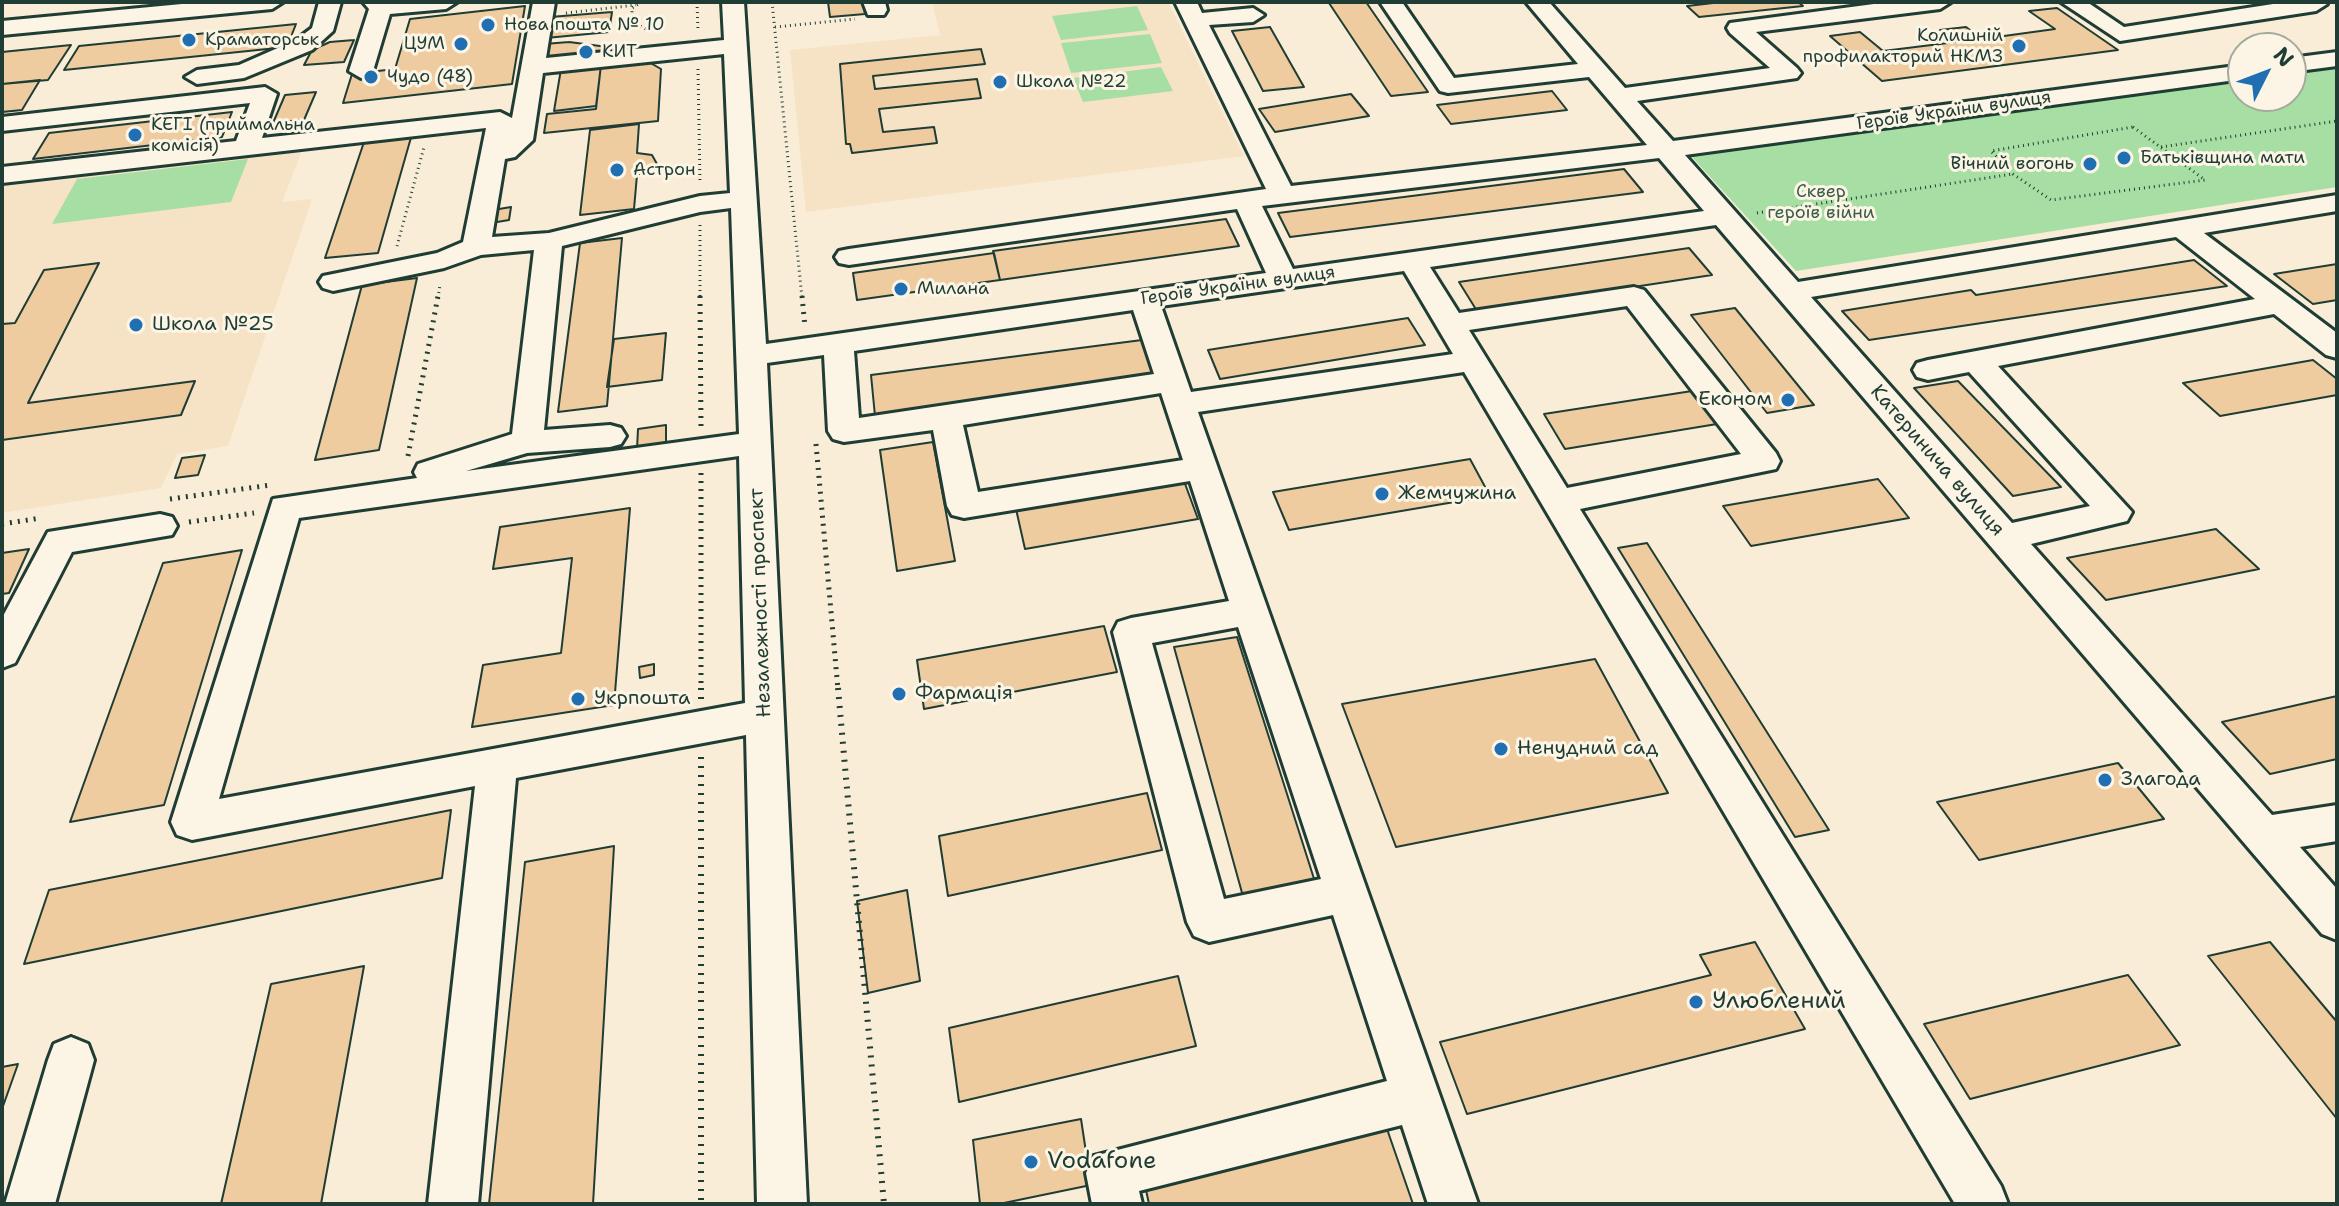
<!DOCTYPE html>
<meta charset="utf-8">
<style>
body{margin:0}
#map{position:relative;width:2339px;height:1206px;overflow:hidden;background:#f9edd7;font-family:"Shantell Sans",sans-serif}
canvas{display:block}
.frame{position:absolute;inset:0;border:4px solid #1f3d34;pointer-events:none}
.north{position:absolute;left:2227px;top:32px;width:80px;height:80px;box-sizing:border-box;background:#fcf5e5;border:2px solid #a4ab9e;border-radius:50%;rotate:48deg;font-size:22px;font-weight:700;line-height:32px;text-align:center;color:#1f3d34}
.north::after{content:'';display:block;margin:auto;width:28px;height:36px;background:#1f6fb2;clip-path:polygon(50% 0,100% 100%,50% 72%,0 100%)}
</style>
<div id="map">
<canvas width="2339" height="1206"></canvas>
<div class="frame"></div>
<div class="north">N</div>
</div>
<script>
const ctx = document.querySelector('canvas').getContext('2d');
ctx.lineJoin = 'round';
function fillPath(path, color) { ctx.fillStyle = color; ctx.fill(path, 'evenodd'); }
const toPath = rows => new Path2D(rows.map(r => 'M' + r).join(''));
function trace(path, color, width, dash) { ctx.strokeStyle = color; ctx.lineWidth = width; ctx.lineCap = dash ? 'butt' : 'round'; ctx.setLineDash(dash || []); ctx.stroke(path); }
function drawText(font, color, halo, rows, align = 'center') {
  ctx.font = font + ' "Shantell Sans",sans-serif'; ctx.lineWidth = 6; ctx.setLineDash([]); ctx.textBaseline = 'middle'; ctx.strokeStyle = halo; ctx.fillStyle = color; for (const [text, x, y, turn = 0] of rows) {
    ctx.save(); ctx.translate(x, y); ctx.rotate((+turn || 0) * Math.PI / 180); ctx.textAlign = isNaN(turn) ? turn : align; if (halo) ctx.strokeText(text, 0, 0); ctx.fillText(text, 0, 0); ctx.restore();
  }
}
const built = toPath([
 [932,2,1168,2,1244,156,806,212,790,50,940,35],
 [303,148,282,202,312,199,228,446,177,454,161,488,2,513,2,180]
]);
const green = toPath([
 [1137,6,1148,30,1061,40,1052,16],
 [1150,34,1162,63,1071,73,1061,43],
 [2337,60,2337,187,1796,271,1691,156,2243,74,2243,96,2291,96,2291,67],
 [1161,67,1173,91,1083,102,1073,78],
 [248,159,231,202,52,224,77,179]
]);
const building = toPath([
 [828,2,863,2,865,14,830,17,828,2],
 [1366,2,1428,92,1391,96,1329,3,1366,2],
 [1722,2,1798,2,1803,6,1699,17,1687,6,1722,2],
 [525,6,512,84,343,103,352,74,395,69,410,19,525,6],
 [2057,8,2118,50,1882,81,1830,36,1860,32,1883,51,1956,42,1940,30,1966,27,1982,39,2055,29,2029,11,2057,8],
 [612,12,609,32,546,38,550,17,612,12],
 [296,24,287,47,64,70,79,46,296,24],
 [1270,27,1304,87,1263,91,1232,31,1270,27],
 [354,40,344,62,304,65,312,50,330,42,354,40],
 [569,42,631,50,540,63,544,44,569,42],
 [71,45,48,80,2,84,2,52,71,45],
 [981,49,985,64,873,76,875,89,977,79,981,98,879,109,883,132,934,127,937,143,852,153,850,144,846,144,840,64,981,49],
 [647,61,661,69,658,121,544,133,547,114,596,109,601,65,647,61],
 [601,65,596,106,554,111,561,69,601,65],
 [40,80,22,110,2,112,2,84,40,80],
 [1552,91,1567,110,1451,124,1437,105,1552,91],
 [316,92,304,120,273,123,285,95,316,92],
 [1351,94,1369,116,1275,132,1259,109,1351,94],
 [232,112,222,137,33,159,49,133,232,112],
 [639,124,637,153,652,155,657,164,637,175,634,209,580,215,590,130,639,124],
 [412,134,378,253,325,258,365,139,412,134],
 [1624,169,1643,192,1290,237,1278,213,1624,169],
 [511,207,509,220,491,223,493,210,511,207],
 [1226,219,1239,246,1000,280,993,251,1226,219],
 [622,238,607,406,558,412,580,243,622,238],
 [1689,248,1712,275,1477,311,1459,282,1689,248],
 [994,253,1000,280,857,300,853,273,994,253],
 [2194,260,2227,286,1869,340,1842,311,1971,290,1976,295,2194,260],
 [99,263,28,403,195,381,181,415,2,440,2,324,15,323,44,270,99,263],
 [2337,264,2337,300,2313,304,2274,274,2337,264],
 [417,278,379,450,315,460,362,285,417,278],
 [1735,308,1814,405,1767,413,1691,315,1735,308],
 [1408,318,1425,345,1220,379,1208,350,1408,318],
 [666,333,662,380,607,387,614,339,666,333],
 [1142,340,1154,378,875,416,871,375,1142,340],
 [2313,360,2337,379,2337,395,2220,416,2183,383,2313,360],
 [1958,381,2061,487,2013,496,1914,388,1958,381],
 [1692,391,1717,424,1565,449,1544,414,1692,391],
 [666,425,666,445,637,449,638,429,666,425],
 [933,442,955,561,897,571,880,450,933,442],
 [205,455,198,475,175,478,182,458,205,455],
 [1470,459,1490,496,1289,530,1273,492,1470,459],
 [1878,479,1909,518,1751,546,1723,506,1878,479],
 [1184,481,1198,519,1025,549,1016,509,1184,481],
 [630,508,614,705,472,727,483,665,561,653,572,558,493,569,500,527,630,508],
 [2216,529,2259,569,2106,600,2067,558,2216,529],
 [1647,543,1829,830,1795,837,1618,548,1647,543],
 [29,549,9,593,2,594,2,553,29,549],
 [242,550,164,805,70,822,163,563,242,550],
 [1104,626,1117,672,924,709,917,660,1104,626],
 [1237,637,1316,885,1244,900,1174,647,1237,637],
 [1595,659,1668,793,1396,847,1342,704,1595,659],
 [654,664,654,675,640,678,639,667,654,664],
 [2337,696,2337,759,2270,774,2222,722,2337,696],
 [2118,763,2164,819,1979,860,1937,802,2118,763],
 [1147,793,1162,850,948,896,939,836,1147,793],
 [451,810,442,878,24,964,49,890,451,810],
 [614,846,593,1204,489,1204,525,862,614,846],
 [907,890,920,981,868,993,857,901,907,890],
 [1755,942,1805,1029,1467,1114,1440,1042,1711,975,1700,955,1755,942],
 [2270,942,2337,1022,2337,1119,2208,956,2270,942],
 [364,966,321,1204,221,1204,271,984,364,966],
 [2128,975,2180,1045,1970,1099,1924,1024,2128,975],
 [1178,976,1196,1046,959,1102,949,1028,1178,976],
 [18,1064,2,1109,2,1067,18,1064],
 [1081,1119,1091,1185,999,1204,980,1204,973,1140,1081,1119],
 [1387,1129,1413,1204,1149,1204,1146,1190,1387,1129]
]);
const pathFar2 = toPath([
 [642,2,632,8,632,22,650,31],
 [697,2,698,31],
 [772,2,802,298],
 [566,13,636,5],
 [775,27,855,19],
 [698,69,700,183],
 [2133,127,2205,180,2051,200,2013,174,1991,151,2133,127],
 [2161,147,2337,121],
 [1757,213,2013,174],
 [700,225,700,298],
 [397,246,424,147],
 [438,298,440,285]
]);
const pathFar1 = toPath([
 [700,296,701,427],
 [802,296,805,327],
 [816,444,838,690],
 [408,456,438,296],
 [701,473,701,690],
 [170,499,271,485],
 [189,522,254,513],
 [2,524,41,518]
]);
const path = toPath([
 [701,688,701,699],
 [838,688,884,1204],
 [701,757,701,1204]
]);
const minor = toPath([
 [203,2,283,2,272,9,2,35,2,21,203,2],
 [319,2,341,2,333,31,312,50,244,78,197,84,185,77,197,70,239,65,296,40,312,28,319,2],
 [363,2,457,2,446,9,390,14,373,71,361,78,349,71,369,9,363,2],
 [533,2,555,2,546,58,724,40,722,2,744,2,766,344,1266,273,1237,209,849,265,839,263,835,257,839,251,849,249,1266,189,1175,2,1197,2,1202,13,1253,8,1264,15,1253,22,1209,25,1291,186,1647,145,1589,77,1448,93,1440,91,1380,2,1402,2,1454,78,1578,64,1526,2,1549,2,1625,88,1770,68,1730,33,1727,28,1730,23,1889,2,1951,2,1940,9,1756,32,1797,68,1801,73,1797,78,1637,101,1673,141,2243,65,2243,79,1685,155,1798,282,2337,195,2337,211,2204,233,2337,333,2337,358,2326,355,2274,314,1998,366,2132,512,2127,521,2031,544,2272,815,2337,805,2337,841,2300,847,2337,889,2337,940,2322,934,1716,225,1430,267,1459,313,1634,287,1644,290,1776,453,1780,461,1776,469,1580,509,2001,1186,2008,1204,1955,1204,1464,372,1198,412,1478,1204,1428,1204,1402,1125,1139,1191,1142,1204,1092,1204,1086,1173,1094,1156,1387,1081,1333,915,1209,942,1194,936,1187,922,1113,632,1118,622,1131,618,1229,601,1190,481,964,518,952,515,947,506,933,430,844,442,833,439,828,431,824,355,767,363,807,1204,757,1204,746,735,516,778,478,1204,428,1204,475,786,192,840,177,835,171,822,273,499,417,478,414,472,418,464,512,434,534,250,481,255,444,268,333,291,323,288,319,282,323,276,437,253,463,242,486,128,2,183,2,167,236,141,250,103,2,131,2,117,265,87,277,94,262,138,500,112,512,118,533,2],
 [724,54,730,193,700,196,549,233,492,237,505,159,515,157,533,140,543,73,724,54],
 [1659,158,1704,211,1293,269,1262,206,1659,158],
 [731,208,739,434,466,471,527,453,610,447,621,444,626,436,621,428,610,425,544,430,562,246,700,212,731,208],
 [2176,237,2255,299,1928,360,1917,363,1913,370,1917,377,1928,380,1969,372,2090,506,2012,523,1811,297,2176,237],
 [1404,271,1453,354,1191,392,1161,306,1404,271],
 [1627,306,1741,454,1567,488,1469,330,1627,306],
 [1133,310,1154,374,859,418,854,351,1133,310],
 [1161,393,1183,460,978,492,963,425,1161,393],
 [739,456,745,703,219,799,299,518,739,456],
 [1238,627,1321,879,1224,899,1152,643,1238,627],
 [863,2,885,2,887,10,884,15,868,15,863,2],
 [2061,2,2087,2,2124,27,2286,2,2327,4,2316,11,2120,41,2061,2],
 [2337,52,2337,66,2291,72,2291,58,2337,52],
 [160,514,172,517,177,526,172,535,72,552,15,663,2,668,2,618,48,532,160,514],
 [71,1037,88,1044,94,1060,55,1204,5,1204,48,1060,54,1044,71,1037]
]);
const markers = [
 [488,25,8,"#1f6fb2"],
 [189,40,8,"#1f6fb2"],
 [461,44,8,"#1f6fb2"],
 [2019,46,8,"#1f6fb2"],
 [586,52,8,"#1f6fb2"],
 [371,77,8,"#1f6fb2"],
 [1000,82,8,"#1f6fb2"],
 [135,135,8,"#1f6fb2"],
 [2124,158,8,"#1f6fb2"],
 [2090,164,8,"#1f6fb2"],
 [617,170,8,"#1f6fb2"],
 [901,289,8,"#1f6fb2"],
 [136,325,8,"#1f6fb2"],
 [1788,400,8,"#1f6fb2"],
 [1382,494,8,"#1f6fb2"],
 [899,694,8,"#1f6fb2"],
 [578,699,8,"#1f6fb2"],
 [1501,749,8,"#1f6fb2"],
 [2105,780,8,"#1f6fb2"],
 [1696,1002,8,"#1f6fb2"],
 [1031,1162,8,"#1f6fb2"]
];
const farPoinames = [
 ["Нова пошта № 10",504,25],
 ["Колишній",2003,36,"right"],
 ["профилакторий НКМЗ",2003,57,"right"],
 ["Краматорськ",205,40],
 ["ЦУМ",445,44,"right"],
 ["КИТ",602,52],
 ["Чудо (48)",387,77],
 ["Школа №22",1016,82],
 ["КЕГІ (приймальна",151,125],
 ["комісія)",151,146],
 ["Батьківщина мати",2140,158],
 ["Вічний вогонь",2074,164,"right"],
 ["Астрон",633,170],
 ["Милана",917,289]
];
const farStreetnames = [
 ["Героїв України вулиця",1954,111,-8],
 ["Героїв України вулиця",1238,286,-8]
];
const farParknames = [
 ["Сквер",1821,192],
 ["героїв війни",1821,213]
];
const poiNames = [
 ["Школа №25",152,325],
 ["Економ",1772,400,"right"],
 ["Жемчужина",1398,494],
 ["Фармація",915,694],
 ["Укрпошта",594,699],
 ["Ненудний сад",1517,749],
 ["Злагода",2121,780]
];
const streetNames = [
 ["Катеринича вулиця",1937,461,49],
 ["Незалежності проспект",761,603,-92]
];
const nearPoinames = [
 ["Улюблений",1712,1002],
 ["Vodafone",1047,1162]
];
fillPath(built, '#f6e3c6');
fillPath(green, '#a6dea3');
fillPath(building, '#efcba0');
trace(building, '#1f3d34', 2);
trace(minor, '#1f3d34', 6);
trace(pathFar2, '#1f3d34', 3, [1, 4]);
trace(pathFar1, '#1f3d34', 5, [2, 6]);
trace(path, '#1f3d34', 6, [2, 7]);
fillPath(minor, '#fcf5e5');
for (const [x, y, r, color] of markers) { const dot = new Path2D(); dot.arc(x, y, r, 0, 2 * Math.PI); ctx.fillStyle = color; ctx.fill(dot); trace(dot, '#fcf5e5', 3); }
drawText('18px', '#1f3d34', '#fcf5e5', farPoinames, 'left');
drawText('18px', '#1f3d34', '#fcf5e5', farStreetnames);
drawText('18px', '#3a5d4a', '#fcf5e5', farParknames);
drawText('20px', '#1f3d34', '#fcf5e5', poiNames, 'left');
drawText('20px', '#1f3d34', '#fcf5e5', streetNames);
drawText('24px', '#1f3d34', '#fcf5e5', nearPoinames, 'left');
</script>
